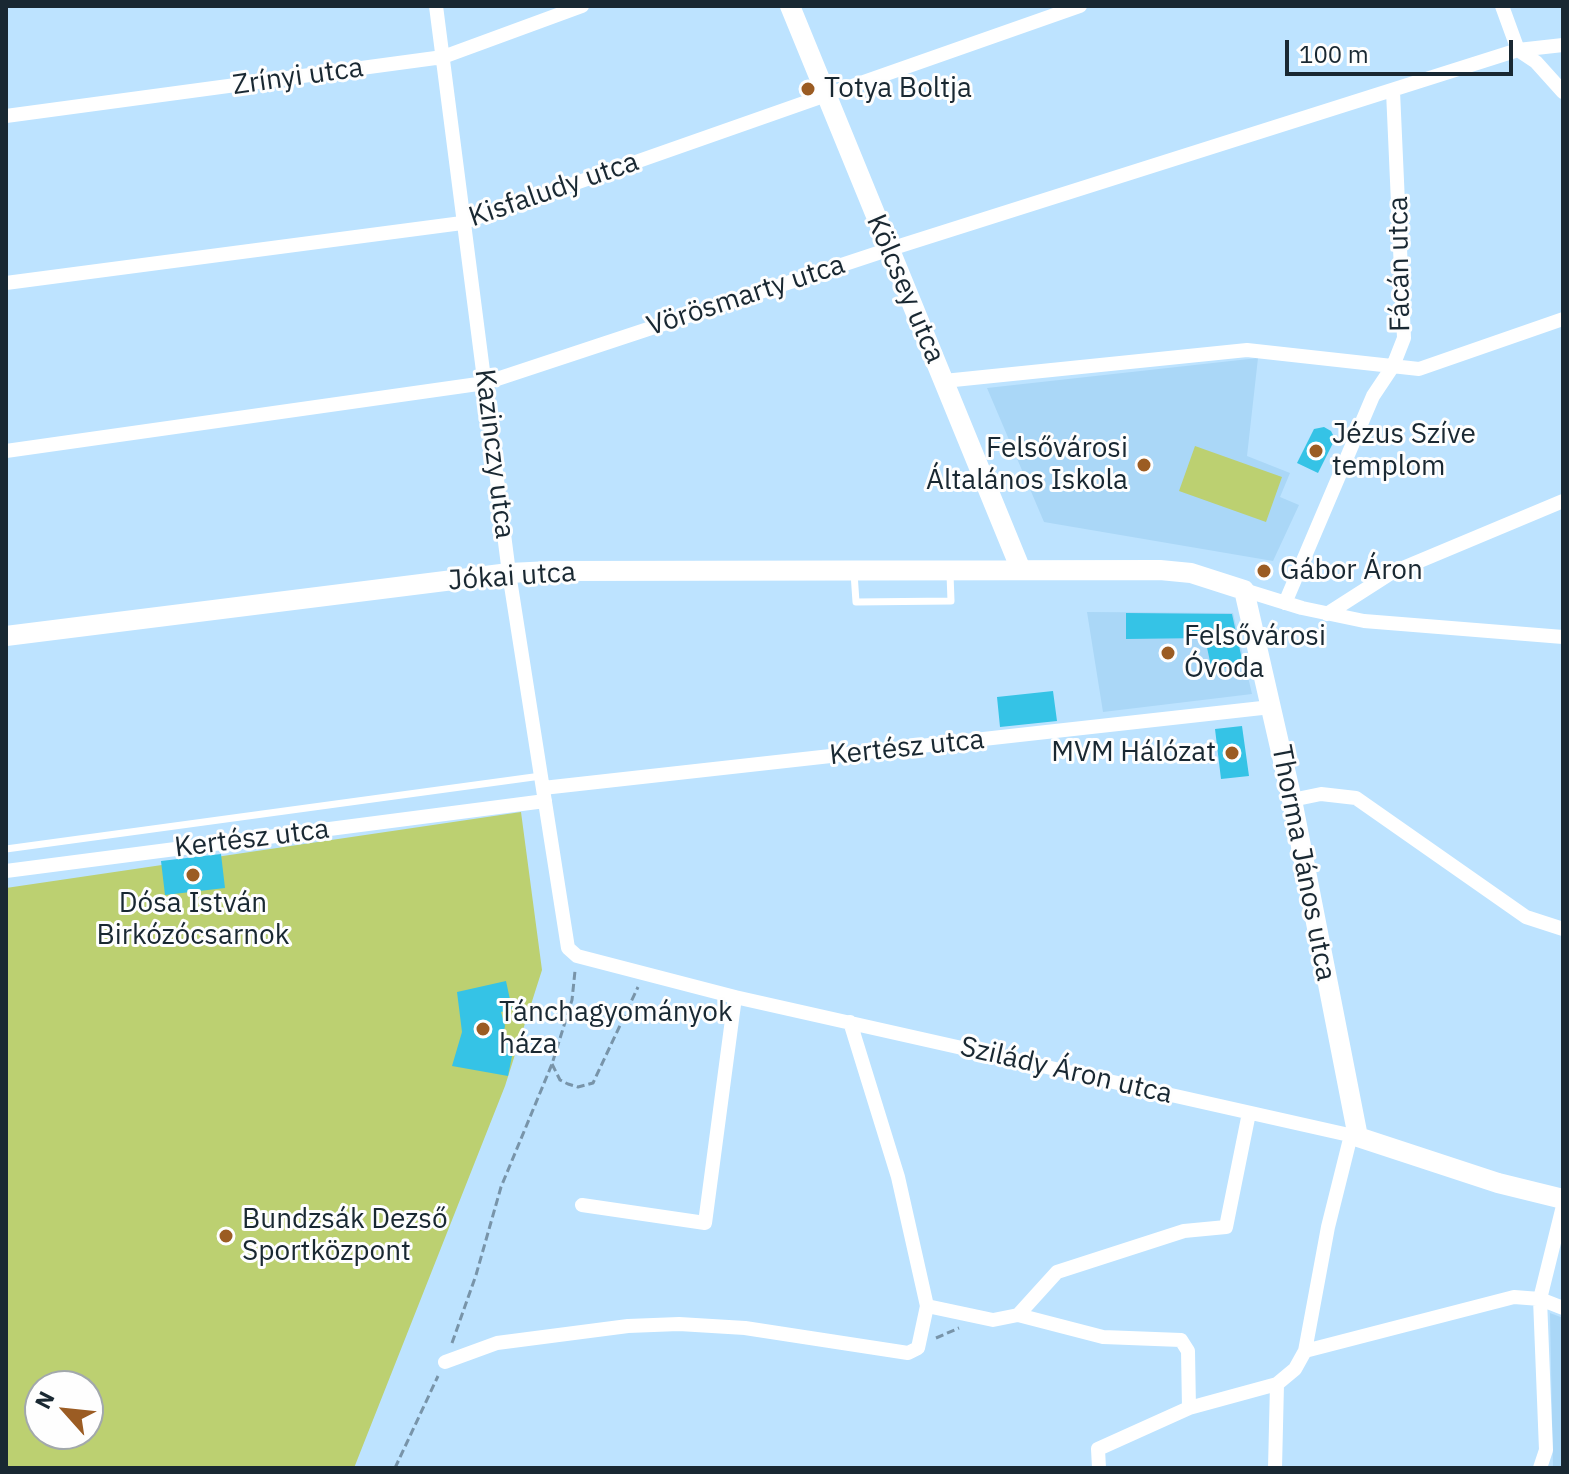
<!DOCTYPE html>
<meta charset="utf-8">
<style>
body{margin:0}
#map{position:relative;width:1569px;height:1474px;overflow:hidden;background:#bde3ff;font-family:"IBM Plex Sans",sans-serif}
canvas{display:block}
.frame{position:absolute;inset:0;border:8px solid #192832;pointer-events:none}
.north{position:absolute;left:24px;top:1370px;width:80px;height:80px;box-sizing:border-box;background:#fefefe;border:2px solid #a2a8ac;border-radius:50%;rotate:297deg;font-size:22px;font-weight:700;line-height:32px;text-align:center;color:#192832}
.north::after{content:'';display:block;margin:auto;width:28px;height:36px;background:#9b5c23;clip-path:polygon(50% 0,100% 100%,50% 72%,0 100%)}
.scale{position:absolute;left:1285px;top:40px;width:228px;height:36px;box-sizing:border-box;border:4px solid #192832;border-top:0;padding-left:10px;font-size:24px;line-height:28px;white-space:nowrap;color:#192832;-webkit-text-stroke:6px #fefefe;paint-order:stroke}
</style>
<div id="map">
<canvas width="1569" height="1474"></canvas>
<div class="frame"></div>
<div class="north">N</div>
<div class="scale">100 m</div>
</div>
<script>
const ctx = document.querySelector('canvas').getContext('2d');
ctx.lineJoin = 'round';
function fillPath(path, color) { ctx.fillStyle = color; ctx.fill(path, 'evenodd'); }
const toPath = rows => new Path2D(rows.map(r => 'M' + r).join(''));
function trace(path, color, width, dash) { ctx.strokeStyle = color; ctx.lineWidth = width; ctx.lineCap = dash ? 'butt' : 'round'; ctx.setLineDash(dash || []); ctx.stroke(path); }
function drawText(font, color, halo, rows, align = 'center') {
  ctx.font = font + ' "IBM Plex Sans",sans-serif'; ctx.lineWidth = 6; ctx.setLineDash([]); ctx.textBaseline = 'middle'; ctx.strokeStyle = halo; ctx.fillStyle = color; for (const [text, x, y, turn = 0] of rows) {
    ctx.save(); ctx.translate(x, y); ctx.rotate((+turn || 0) * Math.PI / 180); ctx.textAlign = isNaN(turn) ? turn : align; if (halo) ctx.strokeText(text, 0, 0); ctx.fillText(text, 0, 0); ctx.restore();
  }
}
const built = toPath([
 [1258,358,1247,456,1290,473,1280,497,1299,505,1273,561,1044,522,987,388],
 [1087,612,1233,613,1252,694,1103,712],
 [1550,1313,1563,1318,1563,1468,1553,1468]
]);
const green = toPath([
 [1195,446,1282,477,1266,522,1179,491],
 [521,812,542,970,505,1086,354,1468,6,1468,6,888],
 [40,1386,88,1386,88,1434,40,1434]
]);
const building = toPath([
 [1324,427,1331,431,1335,439,1318,473,1297,463,1314,429],
 [1126,613,1232,614,1243,664,1212,671,1205,638,1126,639],
 [1053,691,1057,721,1000,727,997,697],
 [1242,726,1249,776,1221,779,1215,729],
 [221,854,225,888,165,895,161,861],
 [506,981,512,1009,501,1012,505,1026,502,1039,515,1041,508,1076,452,1066,462,1032,457,992]
]);
const path = toPath([
 [552,1064,560,1080,568,1084,578,1087,593,1083,638,987],
 [936,1338,959,1328],
 [452,1343,476,1275,501,1187,552,1064,572,1000,575,971],
 [395,1468,438,1376]
]);
const lane = toPath([
 [854,573,856,602,951,601,950,574],
 [6,849,541,776]
]);
const street = toPath([
 [436,6,509,573,568,948,577,956,735,997,1358,1137],
 [1502,6,1518,50,1536,62,1563,92],
 [6,116,443,57,582,6],
 [6,283,462,223,1080,6],
 [944,381,1247,350,1419,369,1563,319],
 [6,451,485,383,887,250,1518,50,1563,45],
 [1244,590,1302,608,1364,621,1563,637],
 [1285,603,1373,396,1393,366,1404,338,1393,91],
 [1327,614,1391,573,1563,501],
 [543,788,1271,707],
 [1292,800,1321,794,1356,798,1526,917,1563,929],
 [6,871,545,801],
 [582,1205,705,1223,735,997],
 [927,1306,993,1320,1018,1315,1103,1337,1181,1340,1188,1351,1189,1408,1098,1449,1099,1468],
 [1018,1315,1057,1272,1184,1231,1226,1227,1249,1113],
 [1305,1351,1514,1297,1540,1299,1563,1308],
 [445,1362,497,1343,628,1326,679,1324,745,1328,908,1353,918,1348,927,1306,898,1177,850,1022],
 [1189,1408,1277,1384,1295,1369,1305,1351,1328,1227,1351,1135],
 [1275,1468,1277,1384],
 [1540,1468,1546,1450,1540,1299,1563,1206]
]);
const secondary = toPath([
 [790,6,1021,570],
 [6,636,509,573,551,571,1160,570,1191,573,1244,590,1292,800,1358,1137,1498,1183,1563,1199]
]);
const markers = [
 [808,89,8,"#9b5c23"],
 [1316,451,8,"#9b5c23"],
 [1144,465,8,"#9b5c23"],
 [1264,571,8,"#9b5c23"],
 [1168,653,8,"#9b5c23"],
 [1232,753,8,"#9b5c23"],
 [193,875,8,"#9b5c23"],
 [483,1029,8,"#9b5c23"],
 [226,1236,8,"#9b5c23"]
];
const streetNames = [
 ["Zrínyi utca",298,77,-8],
 ["Kisfaludy utca",554,190,-19],
 ["Fácán utca",1400,264,-91],
 ["Kölcsey utca",905,289,67],
 ["Vörösmarty utca",746,296,-18],
 ["Kazinczy utca",494,454,83],
 ["Jókai utca",512,577,-4],
 ["Kertész utca",907,748,-6],
 ["Kertész utca",252,839,-7],
 ["Thorma János utca",1303,863,79],
 ["Szilády Áron utca",1066,1071,13]
];
const poiNames = [
 ["Totya Boltja",824,89],
 ["Jézus Szíve",1332,435],
 ["templom",1332,467],
 ["Felsővárosi",1128,449,"right"],
 ["Általános Iskola",1128,481,"right"],
 ["Gábor Áron",1280,571],
 ["Felsővárosi",1184,637],
 ["Óvoda",1184,669],
 ["MVM Hálózat",1216,753,"right"],
 ["Dósa István",193,904,"center"],
 ["Birkózócsarnok",193,936,"center"],
 ["Tánchagyományok",499,1013],
 ["háza",499,1045],
 ["Bundzsák Dezső",242,1220],
 ["Sportközpont",242,1252]
];
fillPath(built, '#aad7f7');
fillPath(green, '#bcd071');
fillPath(building, '#35c3e6');
trace(path, '#7894a9', 3, [8, 4]);
trace(lane, '#fff', 7);
trace(street, '#fff', 14);
trace(secondary, '#fff', 20);
for (const [x, y, r, color] of markers) { const dot = new Path2D(); dot.arc(x, y, r, 0, 2 * Math.PI); ctx.fillStyle = color; ctx.fill(dot); trace(dot, '#fefefe', 3); }
drawText('28px', '#192832', '#fefefe', streetNames);
drawText('28px', '#192832', '#fefefe', poiNames, 'left');
</script>
